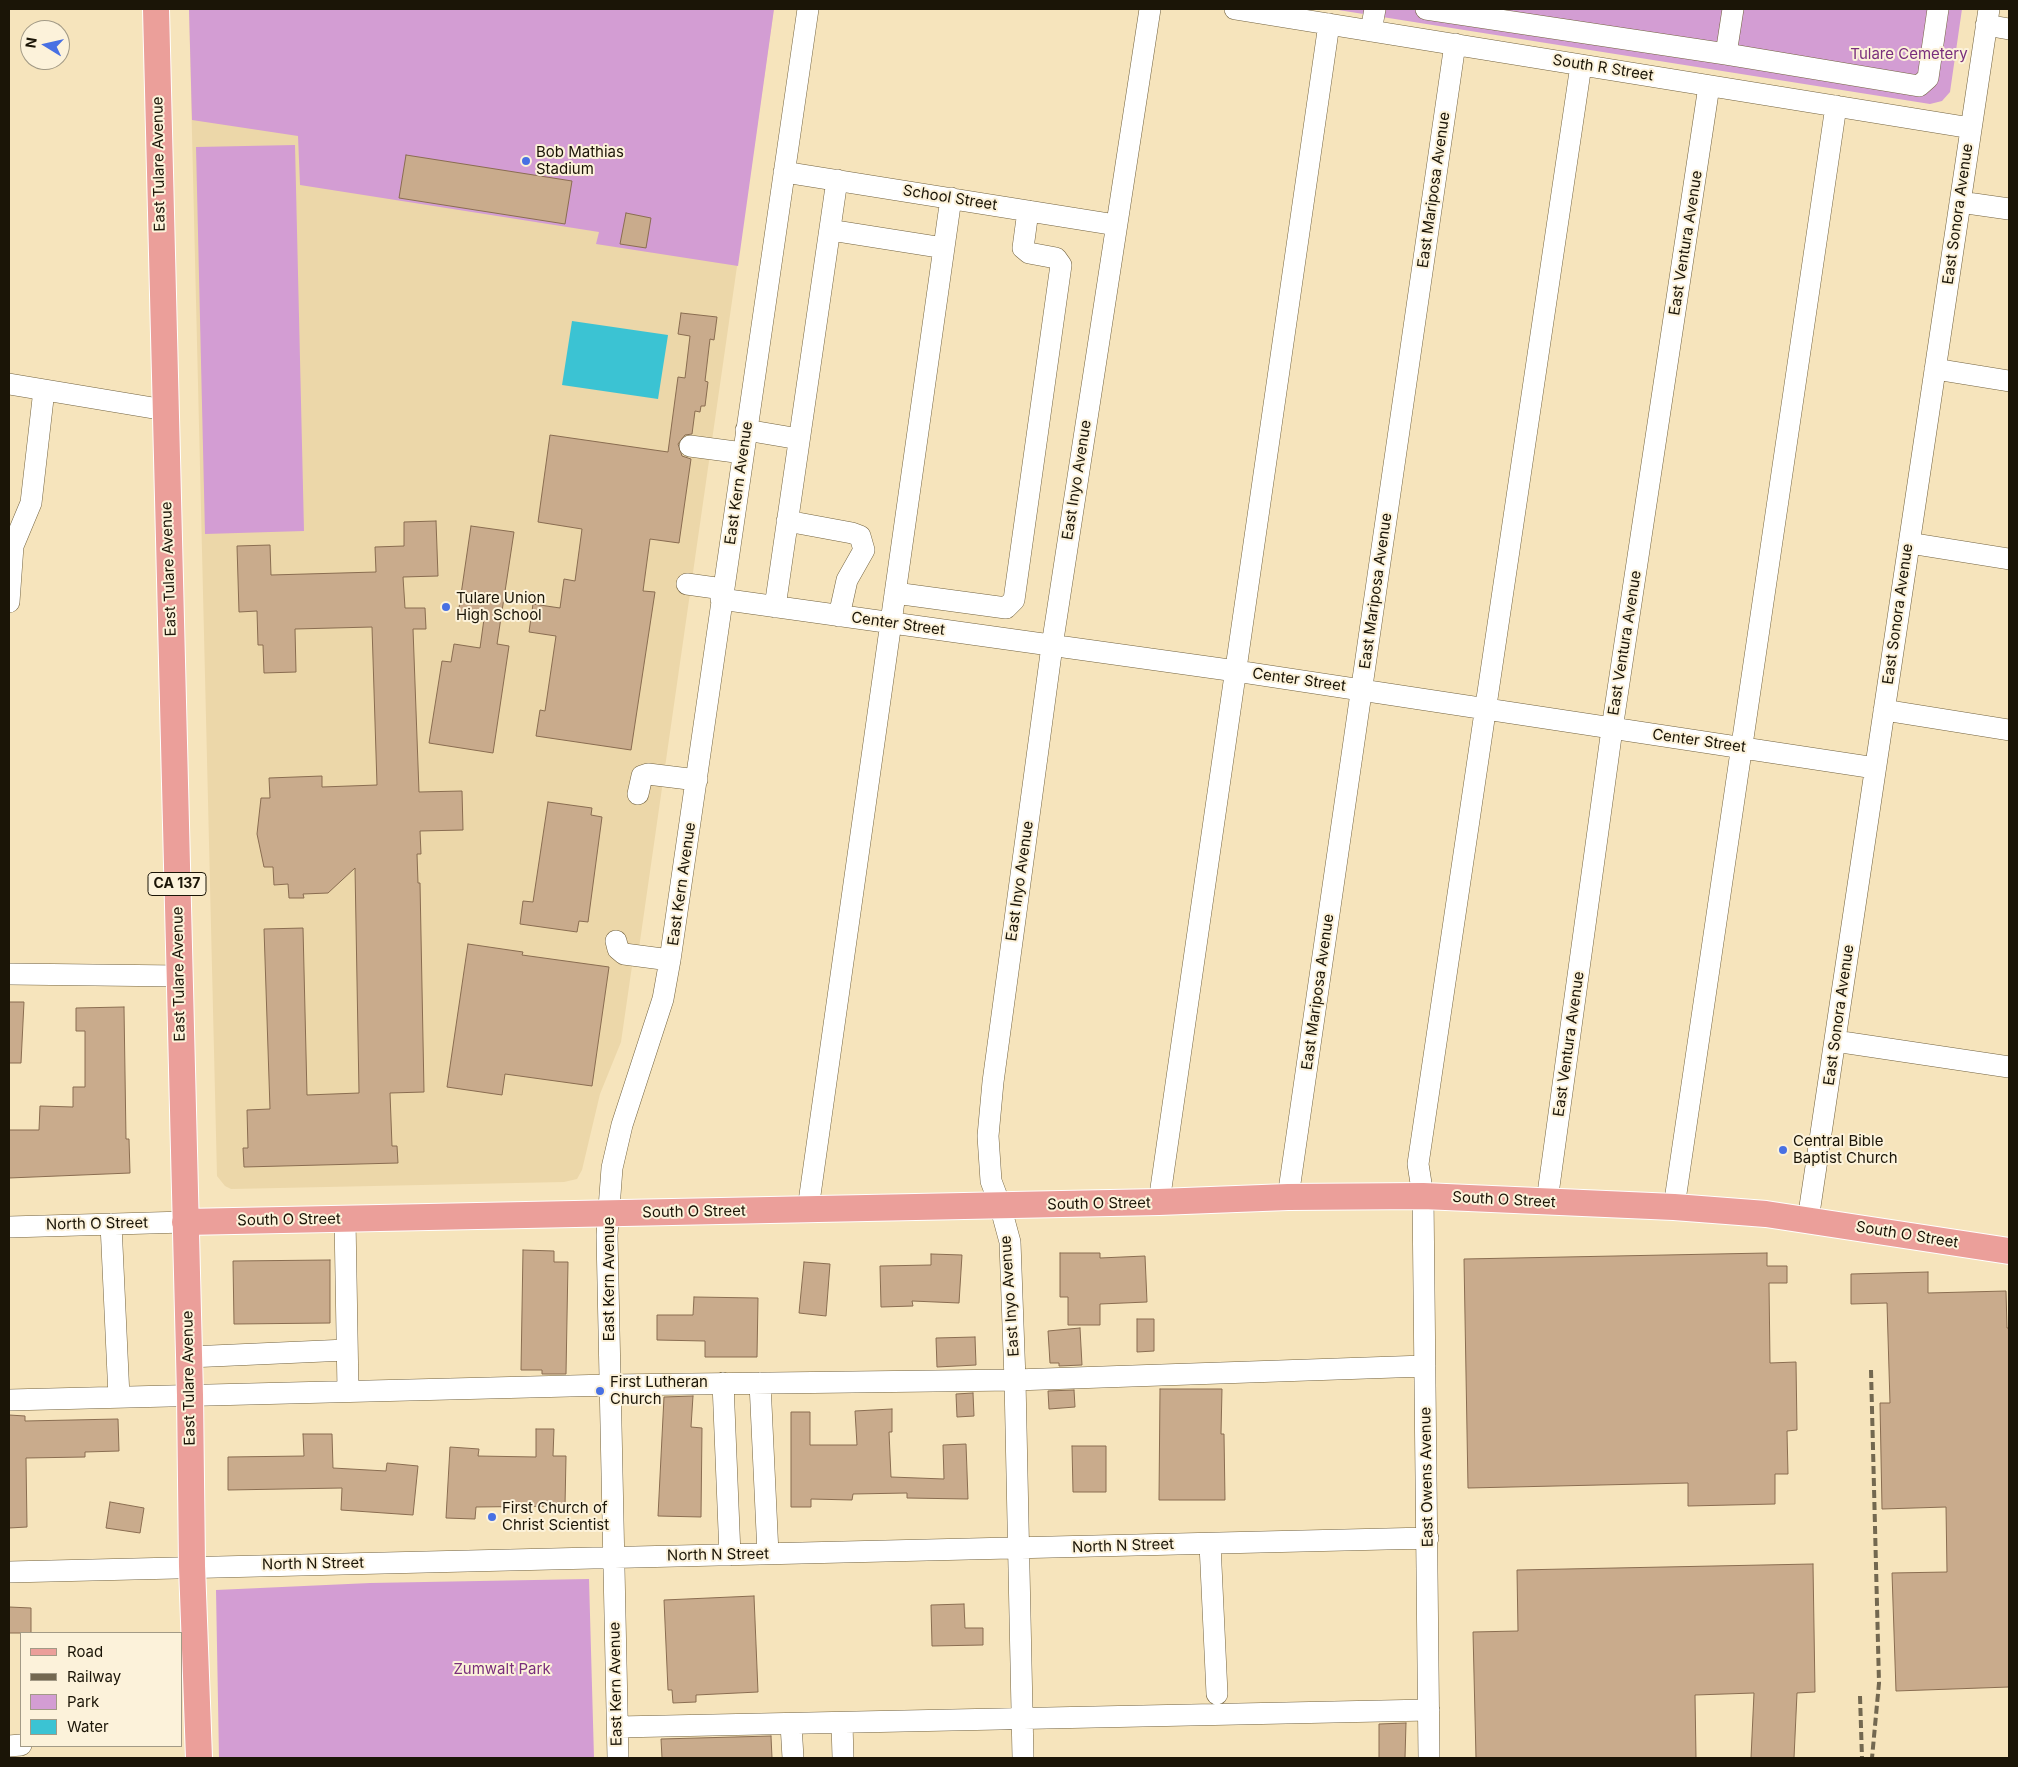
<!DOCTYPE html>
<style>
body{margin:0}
#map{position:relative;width:2018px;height:1767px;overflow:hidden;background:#f6e4bc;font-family:Inter,sans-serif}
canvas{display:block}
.frame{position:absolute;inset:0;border:10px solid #1b1507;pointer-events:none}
.legend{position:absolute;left:20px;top:1632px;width:162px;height:115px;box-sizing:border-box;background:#fcf2da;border:1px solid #a29a86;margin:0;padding:6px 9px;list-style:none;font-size:15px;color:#1b1507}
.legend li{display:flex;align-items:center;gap:10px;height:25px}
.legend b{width:25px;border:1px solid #a29a86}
.north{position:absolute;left:20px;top:20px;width:50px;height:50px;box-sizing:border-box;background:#fcf2da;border:1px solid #a29a86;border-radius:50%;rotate:279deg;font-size:14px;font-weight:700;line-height:20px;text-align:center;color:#1b1507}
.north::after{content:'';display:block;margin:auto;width:18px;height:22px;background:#4870e3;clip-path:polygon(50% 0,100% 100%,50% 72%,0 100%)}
</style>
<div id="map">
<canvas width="2018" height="1767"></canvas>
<div class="frame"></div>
<ul class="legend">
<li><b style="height:6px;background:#eb9f9a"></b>Road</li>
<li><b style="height:6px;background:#736850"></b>Railway</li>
<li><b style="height:14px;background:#d39dd3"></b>Park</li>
<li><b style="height:14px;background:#3bc3d3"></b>Water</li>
</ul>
<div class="north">N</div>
</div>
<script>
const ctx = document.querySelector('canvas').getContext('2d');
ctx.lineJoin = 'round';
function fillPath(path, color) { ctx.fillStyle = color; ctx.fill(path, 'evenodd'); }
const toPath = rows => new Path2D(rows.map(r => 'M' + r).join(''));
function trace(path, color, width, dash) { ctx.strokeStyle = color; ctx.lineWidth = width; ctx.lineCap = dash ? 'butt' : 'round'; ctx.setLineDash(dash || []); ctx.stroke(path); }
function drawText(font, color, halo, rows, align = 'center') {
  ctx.font = font + ' Inter,sans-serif'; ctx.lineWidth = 4; ctx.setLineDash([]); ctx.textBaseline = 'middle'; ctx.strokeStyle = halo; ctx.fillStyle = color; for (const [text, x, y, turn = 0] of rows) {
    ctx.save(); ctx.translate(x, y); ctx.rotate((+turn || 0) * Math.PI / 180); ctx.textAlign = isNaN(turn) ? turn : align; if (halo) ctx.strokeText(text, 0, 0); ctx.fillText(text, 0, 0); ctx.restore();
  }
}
const built = toPath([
 [189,9,774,9,639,948,632,966,621,1042,600,1094,582,1170,577,1179,564,1182,231,1189,225,1186,217,1176]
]);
const green = toPath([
 [189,9,774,9,738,266,596,244,599,232,300,185,298,136,192,120],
 [1332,9,1962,9,1950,92,1942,101,1930,104],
 [295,145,304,531,205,534,196,147],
 [589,1579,594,1758,219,1758,216,1590,370,1583]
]);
const water = toPath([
 [572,321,668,335,658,399,562,385]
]);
const building = toPath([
 [406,155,572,181,565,224,399,198,406,155],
 [626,213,651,218,646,248,620,244,626,213],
 [681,313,717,317,714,340,710,339,705,381,708,382,705,406,701,406,700,412,695,411,692,434,685,435,678,444,682,456,691,459,679,543,650,539,643,591,655,592,631,750,536,736,540,710,545,711,556,636,529,632,533,604,560,608,564,579,575,581,582,529,538,522,550,435,668,452,678,377,685,378,690,336,678,334,681,313],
 [436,521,438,576,403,577,405,608,425,608,426,629,413,629,419,792,462,791,463,830,420,831,421,854,417,854,418,883,420,883,424,1092,390,1093,392,1146,397,1146,398,1163,244,1167,243,1148,248,1148,247,1110,270,1109,264,929,303,928,307,1095,359,1093,355,868,328,893,303,894,304,898,289,898,288,884,274,885,273,867,264,867,257,834,261,798,270,798,269,778,322,776,322,787,377,785,372,627,295,629,296,672,264,673,263,645,258,645,257,611,239,612,237,546,270,545,271,575,376,572,375,547,404,546,404,522,436,521],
 [471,526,514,532,497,644,509,646,493,753,429,743,442,661,451,662,454,644,480,648,484,619,458,615,471,526],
 [548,802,592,808,591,815,602,817,588,922,579,921,577,932,520,924,523,901,533,902,548,802],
 [468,944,523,952,522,955,609,967,592,1086,505,1074,502,1095,447,1087,468,944],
 [9,1002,24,1002,21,1063,9,1063,9,1002],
 [124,1007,126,1139,129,1139,130,1173,9,1178,9,1130,39,1130,40,1106,73,1107,73,1087,85,1087,85,1031,76,1031,76,1008,124,1007],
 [523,1250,554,1251,554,1262,568,1262,566,1374,542,1374,542,1370,521,1370,523,1250],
 [1060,1253,1100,1253,1100,1258,1145,1256,1147,1302,1100,1304,1100,1325,1068,1325,1068,1297,1060,1297,1060,1253],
 [1767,1253,1767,1266,1787,1266,1787,1283,1769,1283,1770,1363,1796,1362,1797,1430,1787,1431,1788,1474,1775,1474,1775,1504,1688,1506,1688,1483,1468,1488,1464,1259,1767,1253],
 [931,1254,962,1255,959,1303,912,1301,913,1306,881,1307,880,1266,931,1265,931,1254],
 [330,1260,330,1323,234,1324,233,1261,330,1260],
 [804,1262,830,1264,826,1316,799,1313,804,1262],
 [1928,1272,1928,1293,2006,1291,2007,1328,2009,1328,2009,1687,1896,1691,1892,1573,1947,1572,1946,1507,1882,1509,1880,1403,1890,1403,1887,1303,1851,1304,1851,1274,1928,1272],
 [694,1297,758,1298,757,1357,705,1357,705,1341,657,1340,657,1315,693,1315,694,1297],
 [1137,1319,1154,1319,1154,1351,1137,1352,1137,1319],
 [1080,1328,1082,1365,1059,1366,1059,1363,1050,1363,1048,1331,1080,1328],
 [975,1337,976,1365,937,1367,936,1338,975,1337],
 [1160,1389,1222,1389,1221,1434,1224,1434,1225,1500,1159,1500,1160,1389],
 [1074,1390,1075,1407,1049,1409,1048,1391,1074,1390],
 [973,1393,974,1416,957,1417,956,1394,973,1393],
 [693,1396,691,1427,702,1428,701,1517,658,1516,664,1397,693,1396],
 [892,1409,892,1432,889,1432,891,1477,944,1479,943,1445,966,1444,968,1499,907,1498,907,1493,853,1494,852,1500,811,1499,811,1507,791,1507,791,1412,810,1412,810,1445,857,1445,855,1411,892,1409],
 [9,1415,25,1416,25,1421,118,1419,119,1451,85,1452,85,1457,26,1458,27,1527,9,1528,9,1415],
 [536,1429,554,1429,553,1456,566,1456,565,1506,476,1507,475,1519,446,1518,450,1447,479,1449,478,1456,536,1457,536,1429],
 [303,1434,332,1434,333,1468,386,1471,387,1463,418,1466,413,1515,341,1510,342,1488,228,1490,228,1457,304,1456,303,1434],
 [1072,1446,1106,1446,1106,1492,1073,1492,1072,1446],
 [110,1502,144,1508,140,1533,106,1528,110,1502],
 [1813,1564,1815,1692,1797,1693,1794,1758,1751,1758,1754,1693,1695,1695,1696,1758,1476,1758,1473,1632,1518,1631,1517,1570,1813,1564],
 [754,1596,758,1692,696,1695,696,1702,673,1703,672,1690,668,1690,664,1600,754,1596],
 [964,1604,965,1628,983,1628,983,1645,932,1646,931,1605,964,1604],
 [9,1607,31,1608,31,1633,9,1633,9,1607],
 [1406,1723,1405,1758,1379,1758,1379,1724,1406,1723],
 [771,1736,772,1758,662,1758,661,1739,771,1736]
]);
const minor = toPath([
 [1235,9,1971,128],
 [1426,9,1726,54,1919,86,1928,78,1929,71,1938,9],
 [1986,25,2009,29],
 [1371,31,1375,9],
 [1726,54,1733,9],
 [784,172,1116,225],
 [1960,202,2009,209],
 [830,230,944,248],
 [1935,369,2009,381],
 [9,384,165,410],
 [746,430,799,439],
 [690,446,743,453],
 [787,521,852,533,860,536,864,550,847,580,839,616],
 [1909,543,2009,559],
 [9,545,13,546,9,602],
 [13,546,31,503,44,390],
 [687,584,723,589],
 [895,593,1006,608,1014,600,1061,265,1056,258,1029,253,1023,248,1028,211],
 [721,599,1236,671,1875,768],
 [775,607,837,180],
 [1884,710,2009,730],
 [638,794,642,776,648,774,697,780],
 [616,941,618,949,624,954,670,960],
 [9,974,179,976],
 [1835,1041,2009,1067],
 [1288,1197,1455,44],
 [1547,1201,1612,729,1709,86],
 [1159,1202,1329,24],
 [1674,1207,1836,106],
 [808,1209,951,198],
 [345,1219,348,1391],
 [1808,1220,1989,9],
 [111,1224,119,1397],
 [9,1227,185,1222],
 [189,1357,347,1350],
 [723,1383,730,1555],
 [760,1383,768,1554],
 [9,1400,610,1385,1015,1380,1425,1366],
 [1210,1544,1217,1694],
 [9,1572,1428,1538],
 [842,1723,843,1758],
 [791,1724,793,1758],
 [618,1727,1429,1710],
 [9,1746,21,1745],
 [618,1758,607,1235,612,1168,622,1125,663,999,670,960,808,9],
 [1023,1758,1015,1380,1010,1242,1000,1205,991,1181,988,1136,993,1082,1052,646,1150,9],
 [1429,1758,1423,1196,1418,1164,1581,65]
]);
const major = toPath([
 [156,9,190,1395,192,1566,199,1758],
 [185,1222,1159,1202,1288,1197,1423,1196,1674,1207,1766,1214,2009,1251]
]);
const rail = toPath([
 [1871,1370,1879,1683,1872,1758],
 [1860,1696,1862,1758]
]);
const markers = [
 [526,161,5,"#4870e3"],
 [446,607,5,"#4870e3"],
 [1783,1150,5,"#4870e3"],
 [600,1391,5,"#4870e3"],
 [492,1517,5,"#4870e3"]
];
const shields = [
 [177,884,58]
];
const shieldNames = [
 ["CA 137",177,884]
];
const parkNames = [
 ["Tulare Cemetery",1909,54],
 ["Zumwalt Park",502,1669]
];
const streetNames = [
 ["South R Street",1603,68,9],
 ["East Tulare Avenue",159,164,-91],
 ["East Mariposa Avenue",1434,190,-82],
 ["School Street",950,198,9],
 ["East Sonora Avenue",1958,214,-82],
 ["East Ventura Avenue",1686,243,-81],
 ["East Inyo Avenue",1077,480,-81],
 ["East Kern Avenue",739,483,-82],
 ["East Tulare Avenue",169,569,-92],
 ["East Mariposa Avenue",1376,591,-82],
 ["East Sonora Avenue",1898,614,-82],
 ["Center Street",898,624,8],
 ["East Ventura Avenue",1625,643,-81],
 ["Center Street",1299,680,8],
 ["Center Street",1699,741,8],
 ["East Inyo Avenue",1020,881,-82],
 ["East Kern Avenue",682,884,-82],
 ["East Tulare Avenue",179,974,-91],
 ["East Mariposa Avenue",1318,992,-82],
 ["East Sonora Avenue",1839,1015,-82],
 ["East Ventura Avenue",1569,1044,-82],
 ["South O Street",1504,1200,3],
 ["South O Street",1099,1204,-1],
 ["South O Street",694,1212,-1],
 ["South O Street",289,1220,-1],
 ["North O Street",97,1224,-1],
 ["South O Street",1907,1235,9],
 ["East Kern Avenue",609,1279,-90],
 ["East Inyo Avenue",1010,1296,-94],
 ["East Tulare Avenue",189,1378,-91],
 ["East Owens Avenue",1427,1477,-91],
 ["North N Street",1123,1546,-2],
 ["North N Street",718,1555,-1],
 ["North N Street",313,1564,-1],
 ["East Kern Avenue",616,1684,-91]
];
const poiNames = [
 ["Bob Mathias",536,152],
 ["Stadium",536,169],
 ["Tulare Union",456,598],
 ["High School",456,615],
 ["Central Bible",1793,1141],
 ["Baptist Church",1793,1158],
 ["First Lutheran",610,1382],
 ["Church",610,1399],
 ["First Church of",502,1508],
 ["Christ Scientist",502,1525]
];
fillPath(built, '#ecd7a9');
fillPath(green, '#d39dd3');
fillPath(water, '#3bc3d3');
fillPath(building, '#c9ab8c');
trace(building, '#8a6d51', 1);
trace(minor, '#736340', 22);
trace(major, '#fff', 28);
trace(minor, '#fff', 21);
trace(major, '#eb9f9a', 26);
trace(rail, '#736850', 4, [8, 4]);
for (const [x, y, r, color] of markers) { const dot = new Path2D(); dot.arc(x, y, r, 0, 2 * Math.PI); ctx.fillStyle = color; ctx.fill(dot); trace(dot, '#fcf2da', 2); }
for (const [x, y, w] of shields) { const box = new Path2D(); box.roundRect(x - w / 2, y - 11.5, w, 23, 4); ctx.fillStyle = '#fcf2da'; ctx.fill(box); trace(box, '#1b1507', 1); }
drawText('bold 14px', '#1b1507', null, shieldNames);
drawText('15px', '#792e7c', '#fcf2da', parkNames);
drawText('15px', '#1b1507', '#fcf2da', streetNames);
drawText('15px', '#1b1507', '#fcf2da', poiNames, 'left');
</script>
